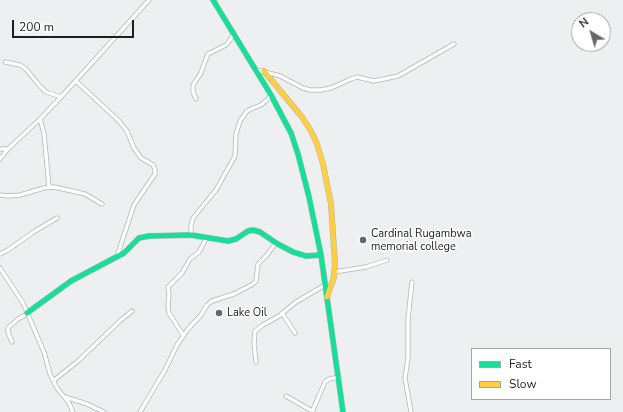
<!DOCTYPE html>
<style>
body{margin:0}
#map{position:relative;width:623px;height:412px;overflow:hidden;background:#eeeff0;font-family:"Nunito Sans",sans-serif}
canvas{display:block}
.legend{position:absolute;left:471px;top:348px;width:140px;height:52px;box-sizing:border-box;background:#fff;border:1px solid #a5a5a5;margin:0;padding:5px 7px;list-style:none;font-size:12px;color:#1e1e1f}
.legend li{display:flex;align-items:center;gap:8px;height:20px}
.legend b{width:20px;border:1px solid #a5a5a5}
.north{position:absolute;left:571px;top:12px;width:40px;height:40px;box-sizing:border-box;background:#fff;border:1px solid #a5a5a5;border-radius:50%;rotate:322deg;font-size:11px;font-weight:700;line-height:16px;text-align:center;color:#1e1e1f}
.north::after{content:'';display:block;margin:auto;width:14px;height:18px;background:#676768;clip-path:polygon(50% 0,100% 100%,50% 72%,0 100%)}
.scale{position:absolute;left:12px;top:20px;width:122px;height:18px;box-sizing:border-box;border:2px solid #1e1e1f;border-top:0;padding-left:5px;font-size:12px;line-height:14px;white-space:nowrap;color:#1e1e1f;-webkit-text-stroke:3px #fff;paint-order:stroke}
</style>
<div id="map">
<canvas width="623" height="412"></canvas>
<ul class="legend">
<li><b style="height:5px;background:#16e098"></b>Fast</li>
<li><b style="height:5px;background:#ffcf43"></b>Slow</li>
</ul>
<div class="north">N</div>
<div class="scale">200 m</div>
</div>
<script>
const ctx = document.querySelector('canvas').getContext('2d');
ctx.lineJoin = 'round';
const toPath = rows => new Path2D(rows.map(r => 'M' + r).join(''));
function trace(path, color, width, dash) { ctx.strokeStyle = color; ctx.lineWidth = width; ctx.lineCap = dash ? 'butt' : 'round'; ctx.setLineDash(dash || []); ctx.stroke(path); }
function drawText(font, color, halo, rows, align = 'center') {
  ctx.font = font + ' "Nunito Sans",sans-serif'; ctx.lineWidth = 3; ctx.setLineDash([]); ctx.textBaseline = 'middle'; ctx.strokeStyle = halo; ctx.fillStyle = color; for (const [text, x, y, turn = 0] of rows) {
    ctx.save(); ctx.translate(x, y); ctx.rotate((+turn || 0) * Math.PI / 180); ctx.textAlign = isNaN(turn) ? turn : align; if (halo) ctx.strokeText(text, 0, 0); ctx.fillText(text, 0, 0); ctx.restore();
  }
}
const street = toPath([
 [5,62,20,65,26,69,39,85,46,92,61,97],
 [257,70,280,76,303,88,310,90,321,90,331,88,351,79,357,77,374,81,398,76,454,44],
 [76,81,119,121,127,131,134,148,141,158,153,165,155,169,155,174,134,205,117,256],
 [196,99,193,92,193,85,201,73,204,64,208,54,226,45,230,40,234,33],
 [40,119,44,133,49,187],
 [0,149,8,149],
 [0,159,8,149,40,119,61,97,149,0],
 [0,195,8,196,20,195,44,188,54,187,85,194,102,204],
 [191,235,191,226,193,218,216,190,235,156,236,134,240,121,247,111,251,109,261,105,268,99,271,95],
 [0,254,8,250,35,231,57,218],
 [0,268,23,303,44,352,50,374,57,388,69,403,73,412],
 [334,272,366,267,387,260],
 [282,313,295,333],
 [183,335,169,313,168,305,169,295,168,287,182,273,190,259,199,252,207,237],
 [12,342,8,332,8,328,18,319,27,314],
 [256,362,254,344,255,331,263,325,279,316,296,302,325,285],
 [53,381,77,362,121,320,132,311],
 [286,396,312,411],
 [65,397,87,404,104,412],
 [140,412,165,370,177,345,188,329,201,315,207,305,212,301,234,294,253,284,256,281,258,264,266,256,276,243],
 [312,412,325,382,329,379,339,377],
 [411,412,405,378,408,358,408,319,412,282]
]);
const fast = toPath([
 [213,0,271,95,291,133,298,154,309,197,321,255,343,412],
 [27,313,71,281,124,253,139,238,149,236,191,235,228,241,236,239,248,231,253,230,260,232,276,243,293,252,306,256,321,255]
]);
const slow = toPath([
 [264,71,302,117,311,131,317,144,323,164,331,204,335,264,334,277,327,297]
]);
const markers = [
 [363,240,4,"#676768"],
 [219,313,4,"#676768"]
];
const poiNames = [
 ["Cardinal Rugambwa",371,234],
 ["memorial college",371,247],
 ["Lake Oil",227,313]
];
trace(street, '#b4b5b6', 5);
trace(fast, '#b4b5b6', 6);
trace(slow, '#b4b5b6', 6);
trace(street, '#fcfdfd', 3.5);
trace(fast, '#16e098', 5);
trace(slow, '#ffcf43', 5);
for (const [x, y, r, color] of markers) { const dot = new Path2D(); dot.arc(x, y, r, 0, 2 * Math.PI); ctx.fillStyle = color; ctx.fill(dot); trace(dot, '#fff', 1.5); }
drawText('11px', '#1e1e1f', '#fff', poiNames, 'left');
</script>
